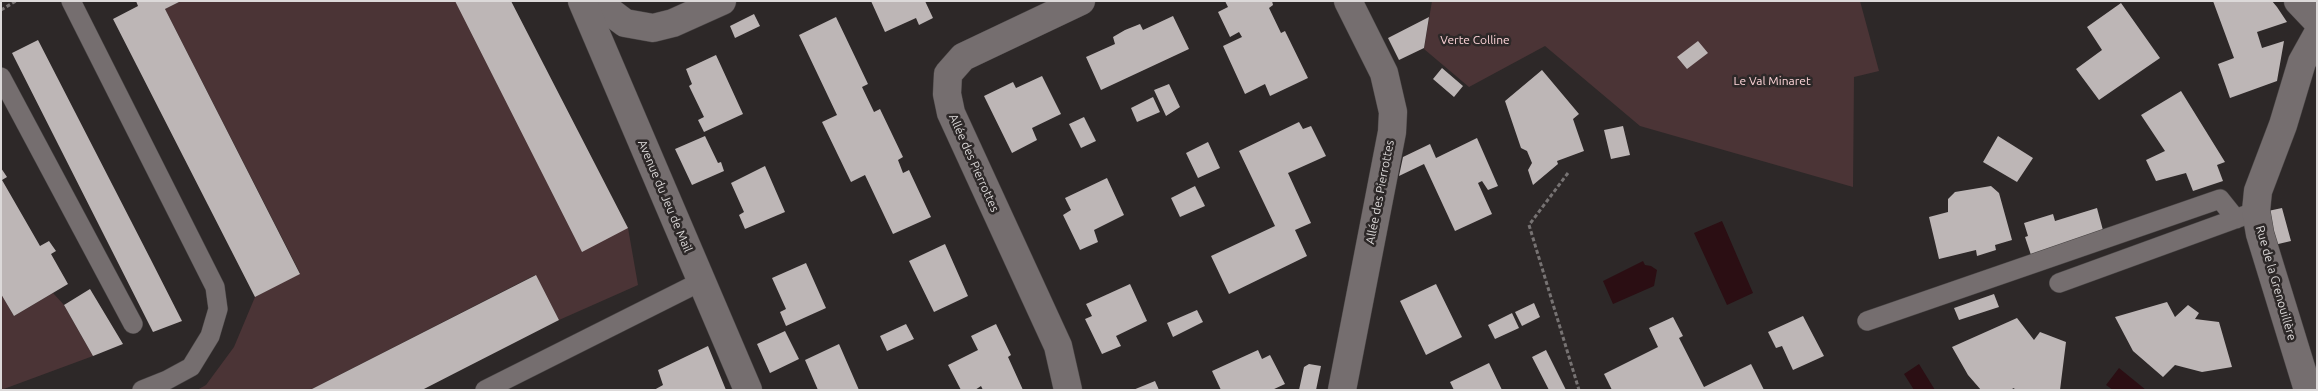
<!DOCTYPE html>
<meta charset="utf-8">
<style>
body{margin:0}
#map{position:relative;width:2318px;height:391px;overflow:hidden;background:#2d2828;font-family:Ubuntu,sans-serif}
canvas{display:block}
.frame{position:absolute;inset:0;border:2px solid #dcd9d9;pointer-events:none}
</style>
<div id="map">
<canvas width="2318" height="391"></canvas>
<div class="frame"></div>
</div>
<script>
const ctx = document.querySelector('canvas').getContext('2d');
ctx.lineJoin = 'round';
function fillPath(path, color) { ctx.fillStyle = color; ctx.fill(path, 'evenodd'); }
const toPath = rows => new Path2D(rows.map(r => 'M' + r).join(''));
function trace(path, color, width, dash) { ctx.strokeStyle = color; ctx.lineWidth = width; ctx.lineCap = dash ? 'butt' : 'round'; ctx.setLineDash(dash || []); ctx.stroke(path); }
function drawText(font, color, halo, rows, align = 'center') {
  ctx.font = font + ' Ubuntu,sans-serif'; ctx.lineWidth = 5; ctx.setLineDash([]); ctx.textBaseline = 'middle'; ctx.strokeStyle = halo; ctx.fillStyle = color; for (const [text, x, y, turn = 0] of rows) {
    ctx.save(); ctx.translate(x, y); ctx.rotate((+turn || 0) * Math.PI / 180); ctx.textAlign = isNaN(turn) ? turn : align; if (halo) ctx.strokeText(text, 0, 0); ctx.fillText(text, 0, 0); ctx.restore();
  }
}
const green = toPath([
 [181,1,455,1,628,228,638,285,559,320,535,275,310,390,197,390,206,385,234,347,255,297,300,273,165,9],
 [1432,1,1860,1,1879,71,1854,77,1853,187,1640,126,1545,46,1469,87,1424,49],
 [53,293,64,305,93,356,1,390,1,294,14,316]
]);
const water = toPath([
 [1722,221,1753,293,1727,305,1694,233],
 [1643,261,1645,265,1651,266,1657,270,1654,286,1613,304,1603,281],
 [1919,364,1935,390,1914,390,1904,374],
 [2119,368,2146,390,2113,390,2106,385]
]);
const building = toPath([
 [136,1,181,1,165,9,300,274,255,297,113,19,138,6],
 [455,1,511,1,628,228,582,252],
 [871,1,925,1,933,18,919,25,916,18,885,32],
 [1225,1,1272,1,1273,5,1269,8,1281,33,1285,31,1308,78,1270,96,1265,84,1245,94,1223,46,1242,37,1239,32,1230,37,1218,12,1228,7],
 [2213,1,2272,1,2277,7,2287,22,2257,32,2262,48,2284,41,2277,81,2230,98,2218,64,2234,58],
 [2121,3,2160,58,2099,100,2076,69,2102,50,2087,27],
 [754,14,760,26,735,38,730,26],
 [1173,16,1189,49,1101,90,1086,57,1115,44,1113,37,1125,30,1140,24,1143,30],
 [836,17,868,84,862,87,874,112,880,109,903,157,898,160,903,173,909,170,931,217,893,234,865,175,851,182,822,122,837,115,799,35],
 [1429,17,1424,48,1399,60,1388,38],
 [38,40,150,258,182,321,153,332,12,53],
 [1698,41,1708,53,1687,69,1677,57],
 [716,55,743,114,704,132,698,120,704,117,689,86,692,84,686,69],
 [1442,68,1463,86,1454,97,1433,79],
 [1542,70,1579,114,1573,119,1584,151,1557,161,1558,164,1533,185,1528,170,1532,163,1527,151,1521,148,1505,101],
 [1042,76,1061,114,1032,128,1037,140,1012,153,984,96,1013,82,1016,88],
 [1169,84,1180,107,1166,116,1154,90],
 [2181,91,2225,162,2217,165,2223,181,2193,191,2186,173,2156,181,2146,160,2165,151,2141,115],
 [1153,97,1160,112,1137,122,1131,108],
 [1084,117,1096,141,1081,148,1069,124],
 [1299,122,1303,129,1311,126,1326,156,1288,173,1311,223,1295,230,1307,256,1229,294,1211,256,1275,226,1239,151],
 [1623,126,1630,155,1611,159,1604,130],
 [705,136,718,163,721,162,724,171,692,185,675,149],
 [1998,136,2033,158,2017,182,1983,162],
 [1477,138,1498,186,1488,190,1482,181,1478,183,1492,214,1455,231,1424,164,1399,176,1403,157,1430,144,1436,158],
 [1208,142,1220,168,1198,178,1186,153],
 [765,166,785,212,745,229,739,215,744,212,731,183],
 [1,168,7,177,2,180,40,246,49,241,56,251,51,254,68,284,14,316,1,294],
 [1107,178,1124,215,1094,230,1098,242,1080,250,1063,215,1071,210,1065,198],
 [1195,186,1205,206,1180,217,1171,198],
 [1991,186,1999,193,2012,240,1995,245,1996,250,1977,256,1976,250,1939,259,1929,217,1948,212,1948,199,1955,192],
 [2097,208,2104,234,2032,258,2025,237,2028,236,2024,223,2053,214,2055,221],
 [2282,208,2291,241,2274,245,2268,211],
 [945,244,968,296,934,312,909,261],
 [806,263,826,308,786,326,780,312,786,309,772,278],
 [536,275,559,320,463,369,422,390,310,390],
 [1130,284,1147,321,1116,336,1121,346,1102,354,1085,319,1092,316,1086,304],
 [1436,284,1462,337,1426,355,1400,301],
 [90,289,123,344,93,356,64,305],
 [1994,294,1999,307,1959,320,1954,308],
 [2167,302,2175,317,2188,305,2199,313,2195,319,2219,322,2232,367,2202,372,2175,365,2163,377,2133,351,2115,317],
 [1534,303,1540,317,1522,326,1515,312],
 [1197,310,1203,322,1173,337,1167,323],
 [1512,313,1519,328,1495,339,1488,325],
 [1803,316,1824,356,1793,370,1782,346,1776,348,1768,332],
 [1673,317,1683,336,1679,338,1704,387,1751,364,1764,390,1612,390,1604,374,1658,347,1649,328],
 [2017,318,2034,340,2040,332,2066,342,2060,390,2017,390,2013,388,2012,390,1981,390,1968,375,1952,347],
 [906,324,914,339,887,351,880,336],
 [996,324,1011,355,1008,357,1023,390,983,390,981,386,975,390,961,390,948,365,978,350,971,336],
 [785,331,799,359,770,373,757,344],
 [839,344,859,390,818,390,805,360],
 [708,346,726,390,654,390,663,385,658,370],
 [1258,350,1262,359,1270,355,1285,384,1272,390,1221,390,1212,371],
 [1546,350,1566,390,1549,390,1532,357],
 [1489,363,1502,390,1454,390,1450,382],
 [1309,364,1321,366,1316,390,1299,390,1304,367],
 [1155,381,1159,390,1133,390]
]);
const path = toPath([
 [1,10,16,1],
 [1568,173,1529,225,1579,390]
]);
const service = toPath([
 [71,1,215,287,218,309,210,336,191,367,167,380,142,390],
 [1,77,133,324],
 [2059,283,2246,215],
 [1867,321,2220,199,2236,219],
 [485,390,702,281]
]);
const minor = toPath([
 [596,1,625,23,653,28,673,23,722,1],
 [2298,1,2317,21],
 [1068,390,1058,346,951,113,947,94,948,74,963,57,1081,1],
 [1342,390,1392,132,1393,112,1384,73,1348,1],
 [2308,390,2260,234,2256,211,2258,191,2283,125,2302,62,2317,35]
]);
const tertiary = toPath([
 [582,1,748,390]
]);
const parkNames = [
 ["Verte Colline",1475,40],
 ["Le Val Minaret",1772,81]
];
const streetNames = [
 ["Allée des Pierrottes",974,163,66],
 ["Allée des Pierrottes",1380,192,-79],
 ["Avenue du Jeu de Mail",665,196,67],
 ["Rue de la Grenouillère",2276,283,74]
];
fillPath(green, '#4b3436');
fillPath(water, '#2b0e13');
fillPath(building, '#bdb6b6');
trace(service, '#494545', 20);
trace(minor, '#494545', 29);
trace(tertiary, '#494545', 29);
trace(path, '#777373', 3, [4, 2.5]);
trace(service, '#756e6f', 19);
trace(minor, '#756e6f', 28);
trace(tertiary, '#756e6f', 28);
drawText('12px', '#fdd4d8', '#2d2828', parkNames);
drawText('12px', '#dcd9d9', '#2d2828', streetNames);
</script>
